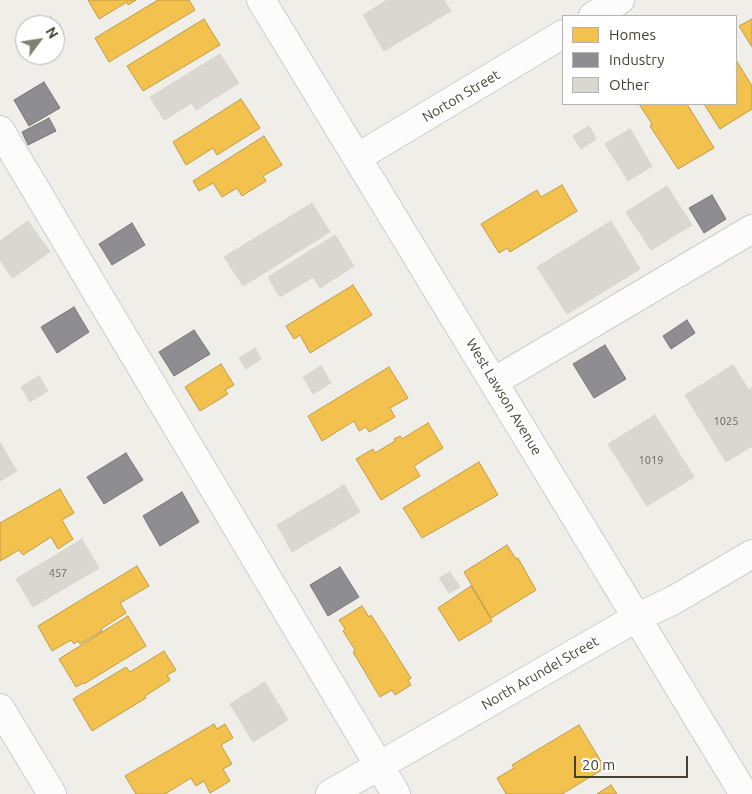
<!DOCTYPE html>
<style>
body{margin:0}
#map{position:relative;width:752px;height:794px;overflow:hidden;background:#f0eee8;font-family:Ubuntu,sans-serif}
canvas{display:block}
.legend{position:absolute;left:562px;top:15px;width:175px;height:90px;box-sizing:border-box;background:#fff;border:1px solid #b5b3ad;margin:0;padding:6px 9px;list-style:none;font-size:15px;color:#474133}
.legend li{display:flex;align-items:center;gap:10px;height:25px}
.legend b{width:25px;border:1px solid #b5b3ad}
.north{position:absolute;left:15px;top:15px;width:50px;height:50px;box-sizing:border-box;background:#fff;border:1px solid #b5b3ad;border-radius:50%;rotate:59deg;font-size:14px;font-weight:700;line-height:20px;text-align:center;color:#474133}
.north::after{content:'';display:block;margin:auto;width:18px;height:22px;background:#827e72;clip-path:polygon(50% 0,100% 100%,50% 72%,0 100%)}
.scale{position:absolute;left:574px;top:756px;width:114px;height:22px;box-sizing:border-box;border:2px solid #474133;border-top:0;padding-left:6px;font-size:15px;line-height:18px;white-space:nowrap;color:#474133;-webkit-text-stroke:4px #fff;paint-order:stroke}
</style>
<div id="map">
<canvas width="752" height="794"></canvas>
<ul class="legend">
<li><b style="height:14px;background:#f2c14e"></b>Homes</li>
<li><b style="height:14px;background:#8d8d92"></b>Industry</li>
<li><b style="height:14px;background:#dad7d0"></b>Other</li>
</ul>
<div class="north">N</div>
<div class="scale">20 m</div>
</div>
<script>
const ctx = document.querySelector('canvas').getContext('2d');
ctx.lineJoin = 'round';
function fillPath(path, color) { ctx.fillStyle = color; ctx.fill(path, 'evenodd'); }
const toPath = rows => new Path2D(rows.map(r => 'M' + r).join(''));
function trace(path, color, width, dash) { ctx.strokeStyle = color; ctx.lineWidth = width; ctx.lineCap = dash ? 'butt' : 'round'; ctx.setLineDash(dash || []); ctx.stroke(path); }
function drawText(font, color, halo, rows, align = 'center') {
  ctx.font = font + ' Ubuntu,sans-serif'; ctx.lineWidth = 5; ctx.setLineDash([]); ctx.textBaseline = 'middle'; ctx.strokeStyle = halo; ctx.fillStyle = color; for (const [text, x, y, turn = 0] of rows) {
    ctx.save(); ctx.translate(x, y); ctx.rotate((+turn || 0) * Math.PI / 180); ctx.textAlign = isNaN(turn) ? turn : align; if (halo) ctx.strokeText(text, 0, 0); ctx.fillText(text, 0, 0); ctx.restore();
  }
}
const homes = toPath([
 [88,0,136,0,128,5,127,2,99,19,88,0],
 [158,0,189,0,195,10,109,62,95,38,158,0],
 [204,19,220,45,143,91,127,66,204,19],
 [752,19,752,47,739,26,752,19],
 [736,60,752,86,752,109,720,129,704,104,736,104,736,60],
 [241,99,260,128,217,155,213,148,186,165,173,142,241,99],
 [639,104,687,104,714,148,678,169,650,126,652,124,639,104],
 [264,136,282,165,263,176,266,181,242,196,237,188,222,197,213,183,199,191,193,181,264,136],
 [562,185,577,211,510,252,507,248,499,253,481,224,537,190,541,197,562,185],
 [353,285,372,315,310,353,300,335,294,339,286,326,353,285],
 [221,364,234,385,225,390,228,394,200,411,185,387,221,364],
 [389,367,408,398,390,408,395,417,369,432,366,427,359,431,354,421,322,441,308,416,389,367],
 [428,423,443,448,414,466,420,476,381,500,356,459,373,449,375,453,395,441,394,439,400,436,402,439,428,423],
 [479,462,498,495,422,538,403,508,479,462],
 [60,489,74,513,62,520,73,539,58,549,51,537,23,555,19,550,0,561,0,523,60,489],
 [507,545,516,559,518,558,536,590,491,618,464,572,507,545],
 [137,566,149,586,120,603,126,613,101,629,102,631,80,644,78,641,74,644,71,640,52,651,38,626,137,566],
 [471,586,492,621,459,641,438,608,471,586],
 [362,606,369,617,371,615,384,635,411,678,408,680,411,685,395,695,392,690,380,697,353,652,355,650,343,631,345,629,339,620,362,606],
 [128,616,146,646,84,684,83,683,76,687,59,659,128,616],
 [164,651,176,670,167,675,170,680,145,696,146,698,92,731,73,699,126,667,130,672,164,651],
 [214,724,217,729,225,724,233,738,221,745,232,764,223,769,230,781,210,793,204,781,196,786,191,778,165,794,136,794,125,776,214,724],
 [579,725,605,768,562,794,506,794,497,778,514,768,512,765,579,725],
 [611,785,617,794,597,794,611,785]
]);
const industry = toPath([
 [44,82,60,108,29,126,14,100,44,82],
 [49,118,56,131,28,145,22,132,49,118],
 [712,195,726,219,704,233,689,208,712,195],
 [132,223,145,245,112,265,99,244,132,223],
 [74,307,89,332,57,353,41,327,74,307],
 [687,320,695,333,671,349,663,336,687,320],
 [194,330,210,354,174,376,159,352,194,330],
 [605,345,626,379,594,398,573,364,605,345],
 [126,453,143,480,104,504,87,477,126,453],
 [182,492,199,522,160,546,143,516,182,492],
 [340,567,359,597,328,616,310,585,340,567]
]);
const building = toPath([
 [387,0,444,0,451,11,384,51,363,15,387,0],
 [51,16,59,30,55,32,55,25,40,25,39,23,51,16],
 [220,54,239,83,196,110,192,103,164,120,150,97,220,54],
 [589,126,596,139,581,149,573,136,589,126],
 [630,129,652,166,628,181,605,144,630,129],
 [667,186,692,225,651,250,626,212,667,186],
 [312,203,330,232,243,286,224,257,312,203],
 [28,221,50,252,12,278,0,260,0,241,28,221],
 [611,221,640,269,567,314,537,267,611,221],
 [335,235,354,266,320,288,313,277,280,297,268,277,335,235],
 [255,348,261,359,246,369,239,358,255,348],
 [733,365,749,390,752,388,752,446,726,462,685,395,733,365],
 [321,366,331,383,313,394,303,377,321,366],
 [39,376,48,391,30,402,21,387,39,376],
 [655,415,694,477,647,506,608,444,655,415],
 [0,443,17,471,0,481,0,443],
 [344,485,360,512,292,552,277,525,344,485],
 [82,539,99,568,33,607,16,579,82,539],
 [450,572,460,587,449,593,439,578,450,572],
 [265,682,288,720,253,742,230,704,265,682]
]);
const minor = toPath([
 [261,0,744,794],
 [593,16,620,0],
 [0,130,396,794],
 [358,157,563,34],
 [495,381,752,229],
 [0,708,52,794],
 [330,794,636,618,674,600,752,554]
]);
const numberNames = [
 ["1025",726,421],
 ["1019",651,460],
 ["457",58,573]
];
const streetNames = [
 ["Norton Street",461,96,-31],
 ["West Lawson Avenue",504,397,59],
 ["North Arundel Street",540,673,-30]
];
fillPath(homes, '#f2c14e');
trace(homes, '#bf9b46', 1);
fillPath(industry, '#8d8d92');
trace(industry, '#787676', 1);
fillPath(building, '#dad7d0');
trace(building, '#d8d5cd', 1);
trace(minor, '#ceccc5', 30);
trace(minor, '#fdfcfc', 28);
drawText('11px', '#6c675b', null, numberNames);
drawText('14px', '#474133', '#fff', streetNames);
</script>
